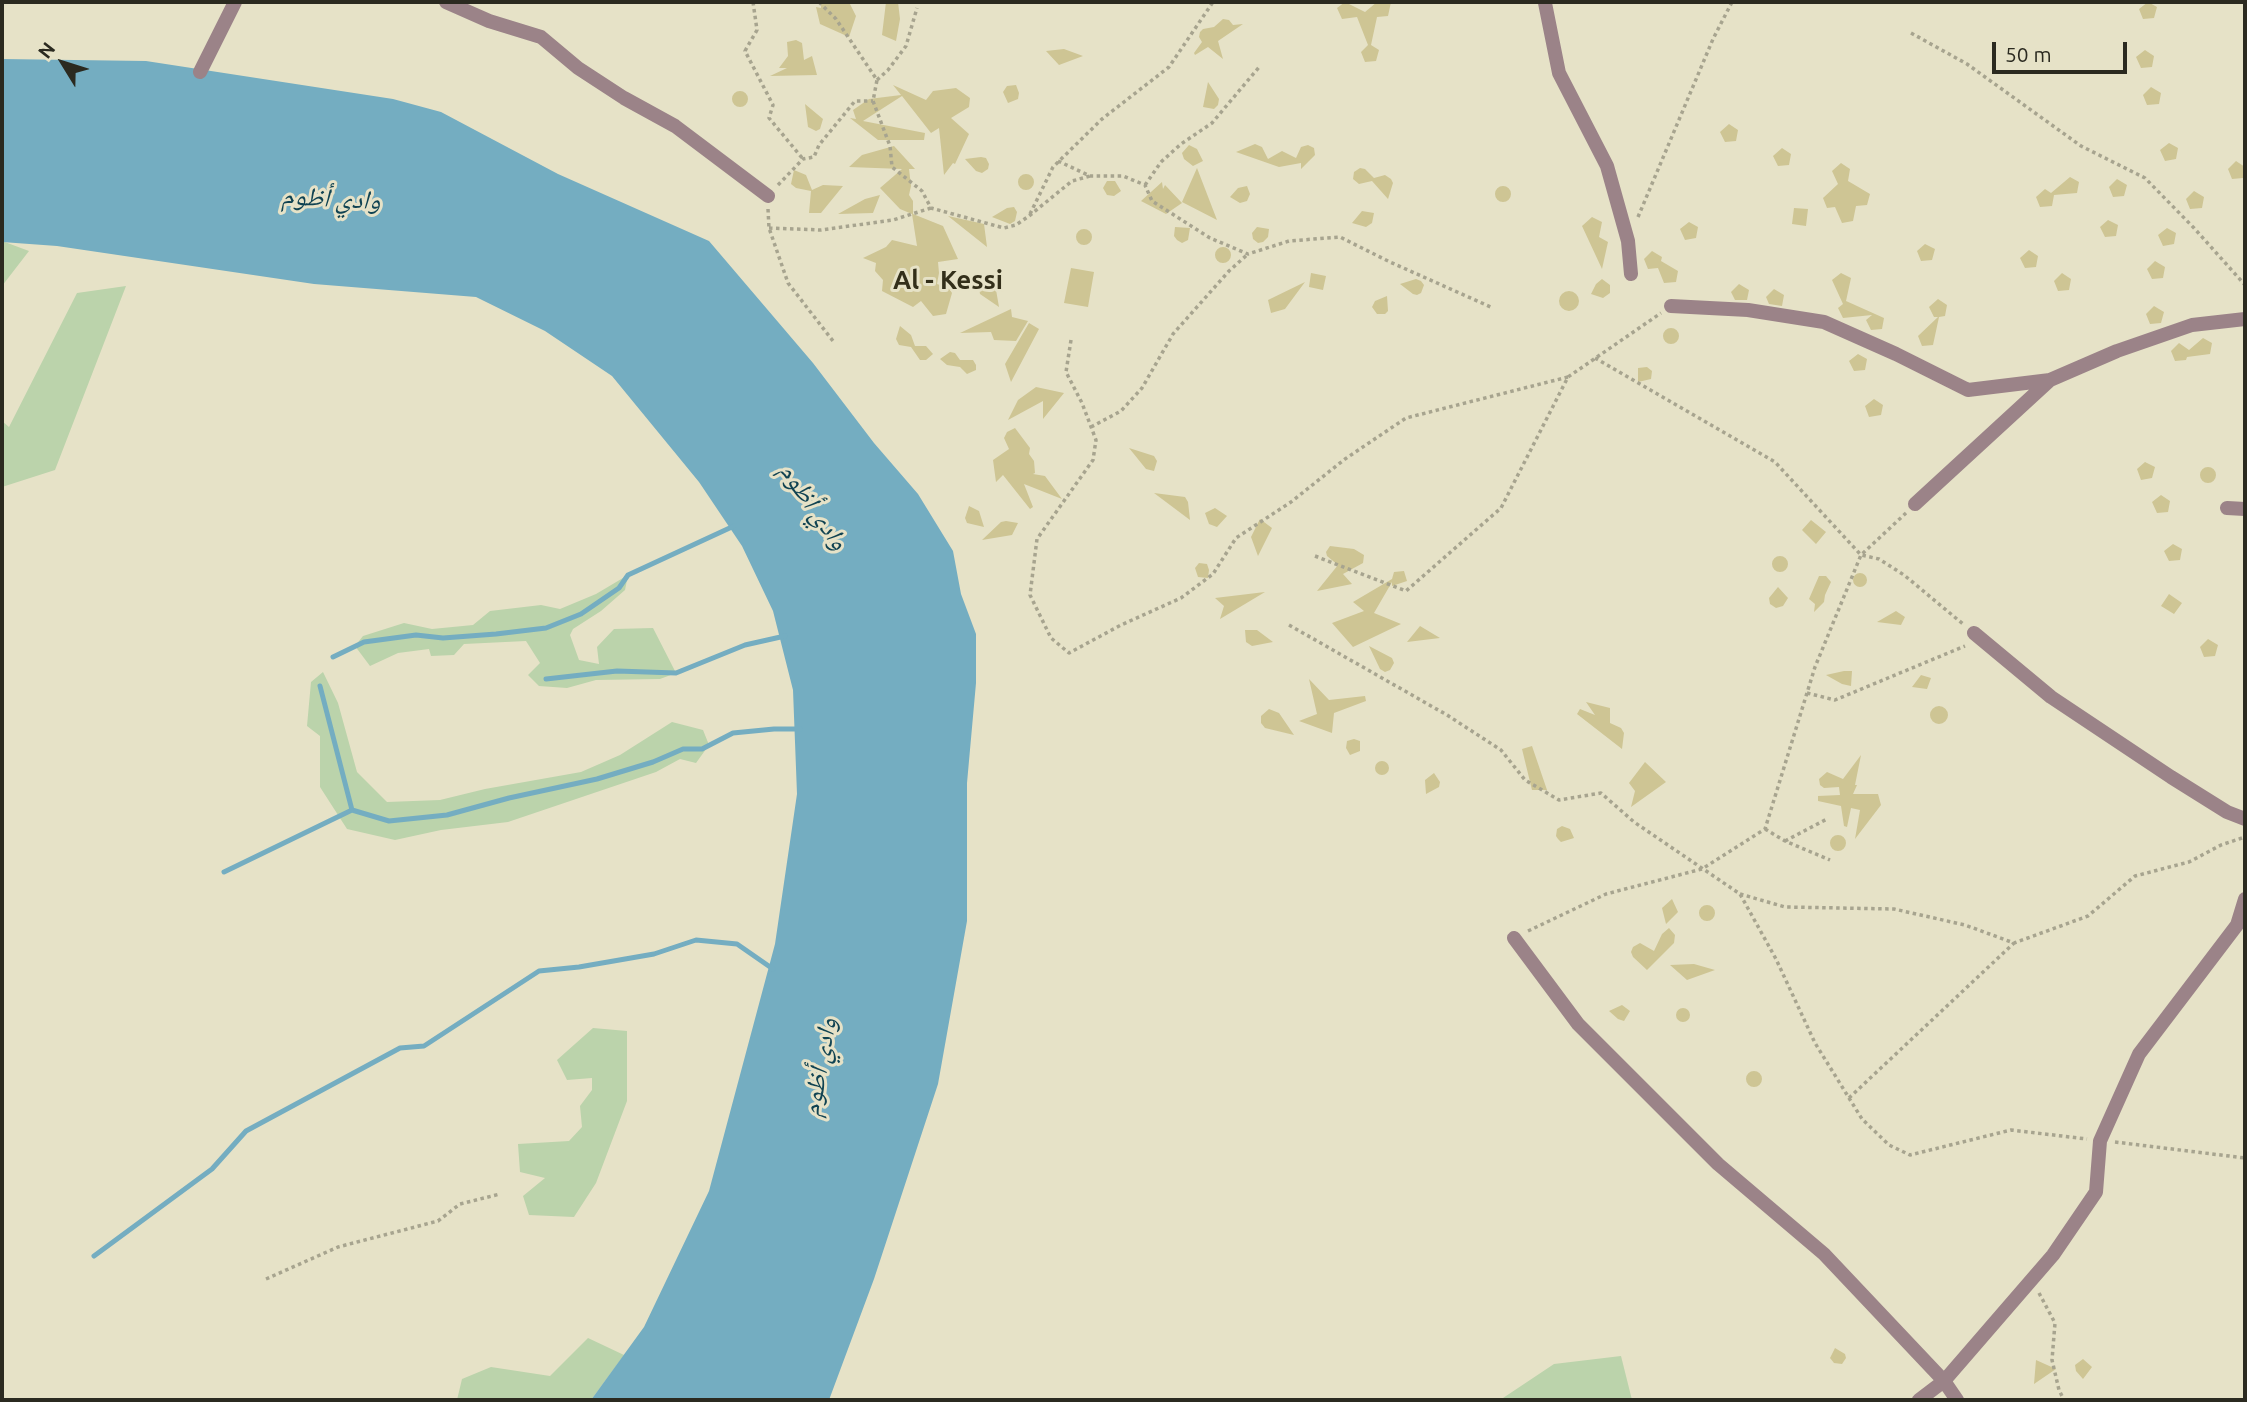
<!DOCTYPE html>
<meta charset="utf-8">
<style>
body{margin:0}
#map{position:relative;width:2247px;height:1402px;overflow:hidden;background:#e6e2c7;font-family:Ubuntu,sans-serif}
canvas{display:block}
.frame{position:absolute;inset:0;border:4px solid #2b2a20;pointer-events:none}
.north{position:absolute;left:28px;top:28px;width:70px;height:70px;-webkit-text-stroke:5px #e6e2c7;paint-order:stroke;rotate:308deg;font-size:19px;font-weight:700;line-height:28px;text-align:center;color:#2b2a20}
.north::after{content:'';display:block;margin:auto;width:24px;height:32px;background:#2b2a20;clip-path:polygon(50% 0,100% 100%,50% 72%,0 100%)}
.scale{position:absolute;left:1992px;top:42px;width:135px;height:32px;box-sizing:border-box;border:4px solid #2b2a20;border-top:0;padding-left:9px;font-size:21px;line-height:24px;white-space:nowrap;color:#2b2a20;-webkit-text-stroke:5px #e6e2c7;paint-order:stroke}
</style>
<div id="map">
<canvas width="2247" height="1402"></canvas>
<div class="frame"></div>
<div class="north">N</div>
<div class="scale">50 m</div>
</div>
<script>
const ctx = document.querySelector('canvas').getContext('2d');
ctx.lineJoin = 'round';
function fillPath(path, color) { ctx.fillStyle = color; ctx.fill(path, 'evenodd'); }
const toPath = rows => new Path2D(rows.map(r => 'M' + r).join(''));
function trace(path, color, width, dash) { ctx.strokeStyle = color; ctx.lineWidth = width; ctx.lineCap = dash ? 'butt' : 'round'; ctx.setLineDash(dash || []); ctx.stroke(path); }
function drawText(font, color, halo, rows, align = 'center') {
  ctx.font = font + ' Ubuntu,"Noto Naskh Arabic",sans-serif'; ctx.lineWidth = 6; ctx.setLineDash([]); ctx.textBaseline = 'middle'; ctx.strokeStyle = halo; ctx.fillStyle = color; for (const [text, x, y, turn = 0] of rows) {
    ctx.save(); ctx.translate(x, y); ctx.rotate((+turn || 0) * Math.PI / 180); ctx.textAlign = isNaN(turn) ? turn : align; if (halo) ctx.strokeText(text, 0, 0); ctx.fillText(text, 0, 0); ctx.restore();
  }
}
const green = toPath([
 [2,241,29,251,2,286],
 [126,286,55,470,2,487,2,421,9,427,77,293],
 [628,575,625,590,601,611,573,629,570,635,579,660,599,664,597,647,614,629,653,628,676,673,660,679,596,680,567,688,539,686,528,675,540,663,526,641,464,644,454,655,431,656,429,649,398,653,370,666,355,646,363,636,404,623,432,629,473,625,490,611,541,605,560,609,596,594],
 [323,672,338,703,357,772,387,802,440,800,485,789,581,772,620,755,672,722,703,730,709,745,696,763,680,759,656,772,508,822,441,830,395,840,347,829,320,787,320,736,307,726,311,682],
 [593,1028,627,1031,627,1101,596,1183,574,1217,529,1215,523,1196,545,1178,520,1172,518,1144,569,1141,582,1127,580,1106,592,1090,592,1078,567,1080,557,1060],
 [588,1338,624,1355,591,1400,457,1400,462,1379,491,1367,550,1376],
 [1621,1356,1632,1400,1500,1400,1554,1364]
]);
const water = toPath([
 [2,59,146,61,393,99,441,112,558,174,709,241,813,363,874,443,918,494,953,551,961,594,976,634,976,683,967,783,967,921,938,1084,874,1279,829,1400,591,1400,644,1327,709,1191,775,944,797,794,793,690,773,611,742,546,699,482,612,376,545,331,476,297,314,284,57,246,2,242]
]);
const stream = toPath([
 [333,657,364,642,416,635,443,638,496,634,546,628,581,614,619,588,628,575,734,526],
 [546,679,617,671,676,673,745,645,785,636],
 [320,686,352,810],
 [224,872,352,810,389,821,447,815,509,798,597,779,653,762,683,749,702,749,733,733,774,729,800,729],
 [94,1256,212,1169,246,1131,400,1048,424,1046,539,971,579,967,654,954,696,940,737,944,773,969]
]);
const building = toPath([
 [821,2,849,2,856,16,849,37,820,24,816,7,821,8],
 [886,2,898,2,900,19,896,41,882,35],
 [1345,2,1365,12,1377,2,1391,2,1388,16,1377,17,1371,45,1379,50,1376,61,1365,62,1361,52,1368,45,1357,17,1342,19,1337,8],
 [2148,2,2157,7,2154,18,2143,19,2139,9],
 [1223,19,1229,20,1233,25,1243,24,1218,41,1223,59,1208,47,1195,55,1194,53,1202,42,1199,37,1200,32,1203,29,1214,27],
 [796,40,802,43,804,60,812,56,817,75,770,76,787,68,779,68,788,56,787,42],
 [1064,49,1083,56,1059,65,1046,51],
 [2145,50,2154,56,2152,67,2141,68,2136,57],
 [1208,82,1219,99,1218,105,1214,109,1203,107],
 [893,85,926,100,933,91,956,88,970,98,969,107,951,118,969,134,955,164,953,163,944,175,939,128,931,133,902,96,863,121,925,133,924,140,878,140,850,118,856,119,853,110,869,99,901,95],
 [1016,85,1019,93,1018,99,1008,103,1003,92,1007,86],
 [2151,87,2161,93,2159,104,2147,105,2143,95],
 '732 99a8 8 0 1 1 16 0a8 8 0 1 1-16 0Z',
 [805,104,823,119,820,129,816,131,808,127],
 [1729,124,1738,130,1736,141,1725,142,1720,132],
 [2169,143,2178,148,2176,159,2165,161,2160,150],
 [1255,144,1262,147,1268,159,1282,151,1296,158,1301,147,1308,145,1314,148,1315,155,1301,169,1301,163,1279,167,1236,152],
 [1189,145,1197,149,1203,161,1193,166,1184,159,1182,153],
 [894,146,915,169,909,169,911,186,909,195,913,201,913,214,943,226,958,259,938,262,939,273,937,284,949,288,952,293,946,314,933,316,921,301,913,307,882,291,883,280,875,271,876,263,863,258,886,247,892,240,917,246,912,214,900,209,880,188,902,169,849,167,862,155],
 [1782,148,1791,154,1789,165,1778,166,1773,156],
 [981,157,986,158,989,164,988,169,982,173,976,171,965,159],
 [2236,161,2245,167,2243,178,2232,179,2228,169],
 [1841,163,1850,169,1848,181,1870,194,1867,205,1856,206,1853,221,1842,223,1835,207,1827,208,1823,198,1838,184,1832,171],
 [1197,168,1217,220,1182,202],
 [1360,168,1365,169,1374,178,1385,175,1391,179,1393,183,1388,199,1372,181,1359,184,1353,179,1354,172],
 [794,170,806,175,812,190,823,185,843,186,821,213,809,213,811,191,796,188,791,184],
 '1018 182a8 8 0 1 1 16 0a8 8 0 1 1-16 0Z',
 [2070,177,2079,182,2077,193,2054,195,2052,206,2040,207,2036,197,2045,189,2051,193],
 [2117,179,2127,185,2124,196,2113,197,2109,187],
 [1107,181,1115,181,1121,191,1114,196,1107,195,1103,188],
 [1162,182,1163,189,1165,185,1182,203,1166,214,1141,201],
 '1495 194a8 8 0 1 1 16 0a8 8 0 1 1-16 0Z',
 [1247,186,1250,194,1247,201,1240,203,1230,197,1238,188],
 [2194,191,2204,197,2202,208,2190,209,2186,199],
 [880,195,873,213,838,214,865,199],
 [1014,207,1017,212,1015,221,1010,224,992,217,1007,208],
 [1794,208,1808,209,1806,226,1792,224],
 [1362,211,1374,213,1372,223,1366,227,1352,223],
 [948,216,984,224,987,247],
 [1592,217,1602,222,1599,237,1608,242,1602,269,1582,226],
 [2108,220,2118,225,2116,236,2105,237,2100,227],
 [1689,222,1698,227,1696,238,1685,240,1680,229],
 [1175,227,1190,228,1188,240,1182,243,1177,240,1174,236],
 [1257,227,1269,229,1268,237,1263,242,1258,243,1253,239,1252,233],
 [2167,228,2176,233,2174,244,2163,246,2158,235],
 '1076 237a8 8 0 1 1 16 0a8 8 0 1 1-16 0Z',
 [1925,244,1935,249,1932,260,1921,261,1917,251],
 '1215 255a8 8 0 1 1 16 0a8 8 0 1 1-16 0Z',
 [2029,250,2038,256,2036,267,2025,268,2020,258],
 [1652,251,1662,257,1661,261,1678,271,1676,282,1664,283,1658,268,1648,269,1644,259],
 [2155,261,2165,267,2163,278,2152,279,2147,269],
 [1071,268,1094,272,1088,307,1064,303],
 [1311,273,1326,276,1323,290,1309,287],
 [1841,273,1851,278,1846,301,1884,318,1882,329,1871,330,1866,320,1872,315,1843,318,1838,308,1843,304,1832,280],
 [2062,273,2071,279,2069,290,2058,291,2054,281],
 [1416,279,1421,281,1424,285,1421,293,1417,295,1413,294,1400,284],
 [1602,279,1610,285,1610,293,1603,298,1591,294,1596,284],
 [985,281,990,281,995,284,999,307,980,294,979,288],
 [1305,282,1285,309,1271,313,1268,300],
 [1739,284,1749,290,1747,300,1735,300,1731,292],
 [1774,289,1784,295,1782,306,1769,304,1766,297],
 '1559 301a10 10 0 1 1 20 0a10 10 0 1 1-20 0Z',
 [1387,296,1388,311,1385,314,1377,314,1372,307,1375,301],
 [1938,299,1947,305,1945,316,1939,317,1933,345,1922,346,1918,336,1938,317,1934,317,1929,307],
 [2154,306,2164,312,2161,323,2150,324,2146,314],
 [1011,309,1012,317,1028,321,1016,341,994,340,991,332,960,333],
 [1029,323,1039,329,1011,382,1005,364],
 [900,326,911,335,915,346,926,346,933,354,926,360,920,360,911,347,899,345,896,339],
 '1663 336a8 8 0 1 1 16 0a8 8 0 1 1-16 0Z',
 [2203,338,2212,343,2210,354,2187,357,2186,360,2175,361,2171,351,2179,343,2189,350],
 [950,352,955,353,960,360,973,360,976,365,976,370,967,374,960,367,947,365,940,359],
 [1858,354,1867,359,1865,370,1854,371,1849,361],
 [1647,367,1652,371,1651,379,1638,382,1638,368],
 [1036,387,1064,393,1043,419,1043,401,1008,420,1018,400],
 [1874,399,1883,405,1881,415,1869,417,1865,406],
 [1015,428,1030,448,1029,454,1034,461,1035,473,1033,474,1045,476,1062,499,1024,484,1033,507,1030,509,1003,475,996,482,993,460,1009,449,1004,438,1007,432],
 [1129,448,1154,456,1157,461,1154,471,1146,469],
 [2145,462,2155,467,2152,478,2141,480,2137,469],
 '2200 475a8 8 0 1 1 16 0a8 8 0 1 1-16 0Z',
 [1154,493,1185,497,1188,502,1190,520],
 [2161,495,2170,501,2168,512,2157,513,2152,502],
 [969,506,979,511,984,527,967,523,965,518],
 [1215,508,1227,516,1217,527,1209,524,1205,513],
 [1260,519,1272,528,1258,556,1251,537],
 [1811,520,1826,532,1816,544,1802,530],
 [1006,521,1018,523,1012,535,982,540,1001,522],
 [2173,544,2182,549,2180,560,2169,561,2164,551],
 [1330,546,1354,549,1364,555,1363,563,1343,574,1352,584,1317,591,1338,565,1327,556,1326,552],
 '1772 564a8 8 0 1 1 16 0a8 8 0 1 1-16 0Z',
 [1199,563,1207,564,1209,570,1208,578,1198,577,1195,568],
 [1404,571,1407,581,1392,586,1392,582,1374,613,1401,624,1353,647,1332,623,1364,611,1353,602,1392,579,1394,572],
 '1853 580a7 7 0 1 1 14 0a7 7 0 1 1-14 0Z',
 [1819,576,1826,576,1831,582,1825,595,1824,602,1814,612,1815,604,1809,599],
 [1778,587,1788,598,1783,606,1776,608,1770,604,1769,598],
 [1265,592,1220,619,1224,606,1215,598],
 [2169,594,2182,603,2174,614,2161,606],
 [1896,611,1905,617,1901,625,1877,622],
 [1420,626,1440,638,1407,642],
 [1245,630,1257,630,1273,642,1252,646,1246,642],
 [2208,639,2218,645,2215,656,2204,657,2200,647],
 [1369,646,1392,658,1394,663,1390,670,1385,672,1380,669],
 [1844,671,1852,671,1851,686,1842,684,1826,675],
 [1921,675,1931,678,1927,689,1912,687],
 [1309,679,1329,700,1365,696,1366,701,1334,713,1332,733,1299,721,1317,714],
 [1586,702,1610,708,1610,723,1621,728,1624,733,1622,749,1577,714,1580,709,1595,715],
 '1930 715a9 9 0 1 1 18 0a9 9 0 1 1-18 0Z',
 [1269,709,1279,713,1294,735,1265,728,1261,723,1261,716],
 [1354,739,1360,741,1360,751,1350,755,1346,748,1347,741],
 [1532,746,1547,790,1532,790,1522,749],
 [1861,755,1855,785,1857,785,1853,794,1878,794,1881,805,1855,839,1860,810,1851,808,1847,827,1844,826,1841,806,1818,801,1818,796,1840,795,1839,787,1824,788,1820,785,1819,779,1827,772,1843,779],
 '1375 768a7 7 0 1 1 14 0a7 7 0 1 1-14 0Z',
 [1645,762,1666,782,1631,807,1635,791,1629,783],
 [1434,773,1440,782,1439,787,1426,794,1425,780],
 [1562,826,1570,829,1574,838,1561,842,1558,839,1556,836,1557,829],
 '1830 843a8 8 0 1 1 16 0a8 8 0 1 1-16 0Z',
 [1672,899,1678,912,1666,924,1662,908],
 '1699 913a8 8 0 1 1 16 0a8 8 0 1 1-16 0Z',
 [1669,928,1675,935,1674,943,1647,970,1633,957,1631,952,1633,947,1640,943,1654,951,1662,934],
 [1694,964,1715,970,1687,980,1670,965],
 [1622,1005,1630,1011,1624,1021,1618,1019,1609,1011],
 '1676 1015a7 7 0 1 1 14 0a7 7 0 1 1-14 0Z',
 '1746 1079a8 8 0 1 1 16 0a8 8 0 1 1-16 0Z',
 [1835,1348,1845,1354,1846,1358,1842,1364,1834,1363,1830,1358],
 [2083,1359,2092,1367,2083,1379,2076,1371,2075,1365],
 [2036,1360,2056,1369,2034,1384]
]);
const path = toPath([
 [753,2,757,30,745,51,773,105,769,118,803,159],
 [819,2,836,19,877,80,873,101,890,146,892,167,922,191,931,208,1004,228,1016,225,1029,216,1072,181,1090,176],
 [1911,33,1967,64,2081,146,2145,178,2194,228,2245,285],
 [877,80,888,70,906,46,917,8],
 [1058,161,1090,176,1123,176,1145,185,1152,201,1210,238,1248,254,1289,241,1340,237,1390,262,1493,308],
 [778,185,803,159,814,157,819,145,855,101,873,101],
 [1145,185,1161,162,1181,144,1212,123,1260,66],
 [768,209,769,228,788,283,833,341],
 [1030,214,1053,167,1102,119,1169,67,1213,2],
 [1638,217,1713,39,1732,2],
 [769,228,821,230,893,220,931,208],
 [1071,340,1066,372,1082,403,1096,440,1093,460,1037,539,1030,595,1051,638,1069,653,1121,625,1181,598,1213,574,1236,538,1291,502,1345,459,1406,418,1568,377],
 [1595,358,1775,462,1861,555,1879,559,1904,575,1963,624],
 [1091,427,1121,411,1142,388,1173,334,1229,271,1248,254],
 [1315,556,1406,591,1501,508,1568,377,1661,313],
 [1289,625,1447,715,1501,750,1525,780,1559,800,1601,793,1634,822,1740,894,1776,959,1815,1043,1862,1119,1889,1145,1910,1155,2011,1130,2087,1139],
 [1807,693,1835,700,1965,646],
 [1765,829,1785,841,1830,860],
 [1785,841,1827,819],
 [1740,894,1785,907,1894,909,1965,925,2014,943,2088,916,2135,876,2189,862,2221,845,2245,837],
 [1528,931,1606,894,1702,869,1765,829,1815,667,1861,555,1906,513],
 [1849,1098,2014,943],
 [2115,1142,2245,1158],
 [266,1279,338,1247,438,1221,460,1204,500,1194],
 [2039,1293,2055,1323,2052,1360,2059,1390,2064,1400]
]);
const minor = toPath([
 [446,2,489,21,541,37,578,68,624,98,675,126,768,196],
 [1545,3,1559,73,1607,166,1628,241,1631,274],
 [200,72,235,2],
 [1671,306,1748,310,1824,322,1896,354,1968,390,2050,380],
 [1915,504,2050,380,2117,351,2192,325,2245,319],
 [2227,508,2245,509],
 [1974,633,2051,697,2171,777,2227,812,2245,819],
 [1514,938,1578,1024,1718,1164,1824,1254,1944,1381,1957,1400],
 [1919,1400,1944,1381,2053,1255,2096,1192,2100,1141,2139,1054,2237,925,2245,899]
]);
const waterNames = [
 ["وادي أظوم",331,198,3],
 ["وادي أظوم",814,506,55],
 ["وادي أظوم",819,1067,-80]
];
const neighbourhoodNames = [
 ["Al - Kessi",948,280]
];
fillPath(green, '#bbd3ab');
fillPath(water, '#74adc1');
trace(stream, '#74adc1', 5);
fillPath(building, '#cec594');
trace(path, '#a7a48f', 3.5, [3.5, 3.5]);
trace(minor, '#9b8388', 14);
drawText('italic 26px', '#104352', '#e6e2c7', waterNames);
drawText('bold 26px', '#332f1a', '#e6e2c7', neighbourhoodNames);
</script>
